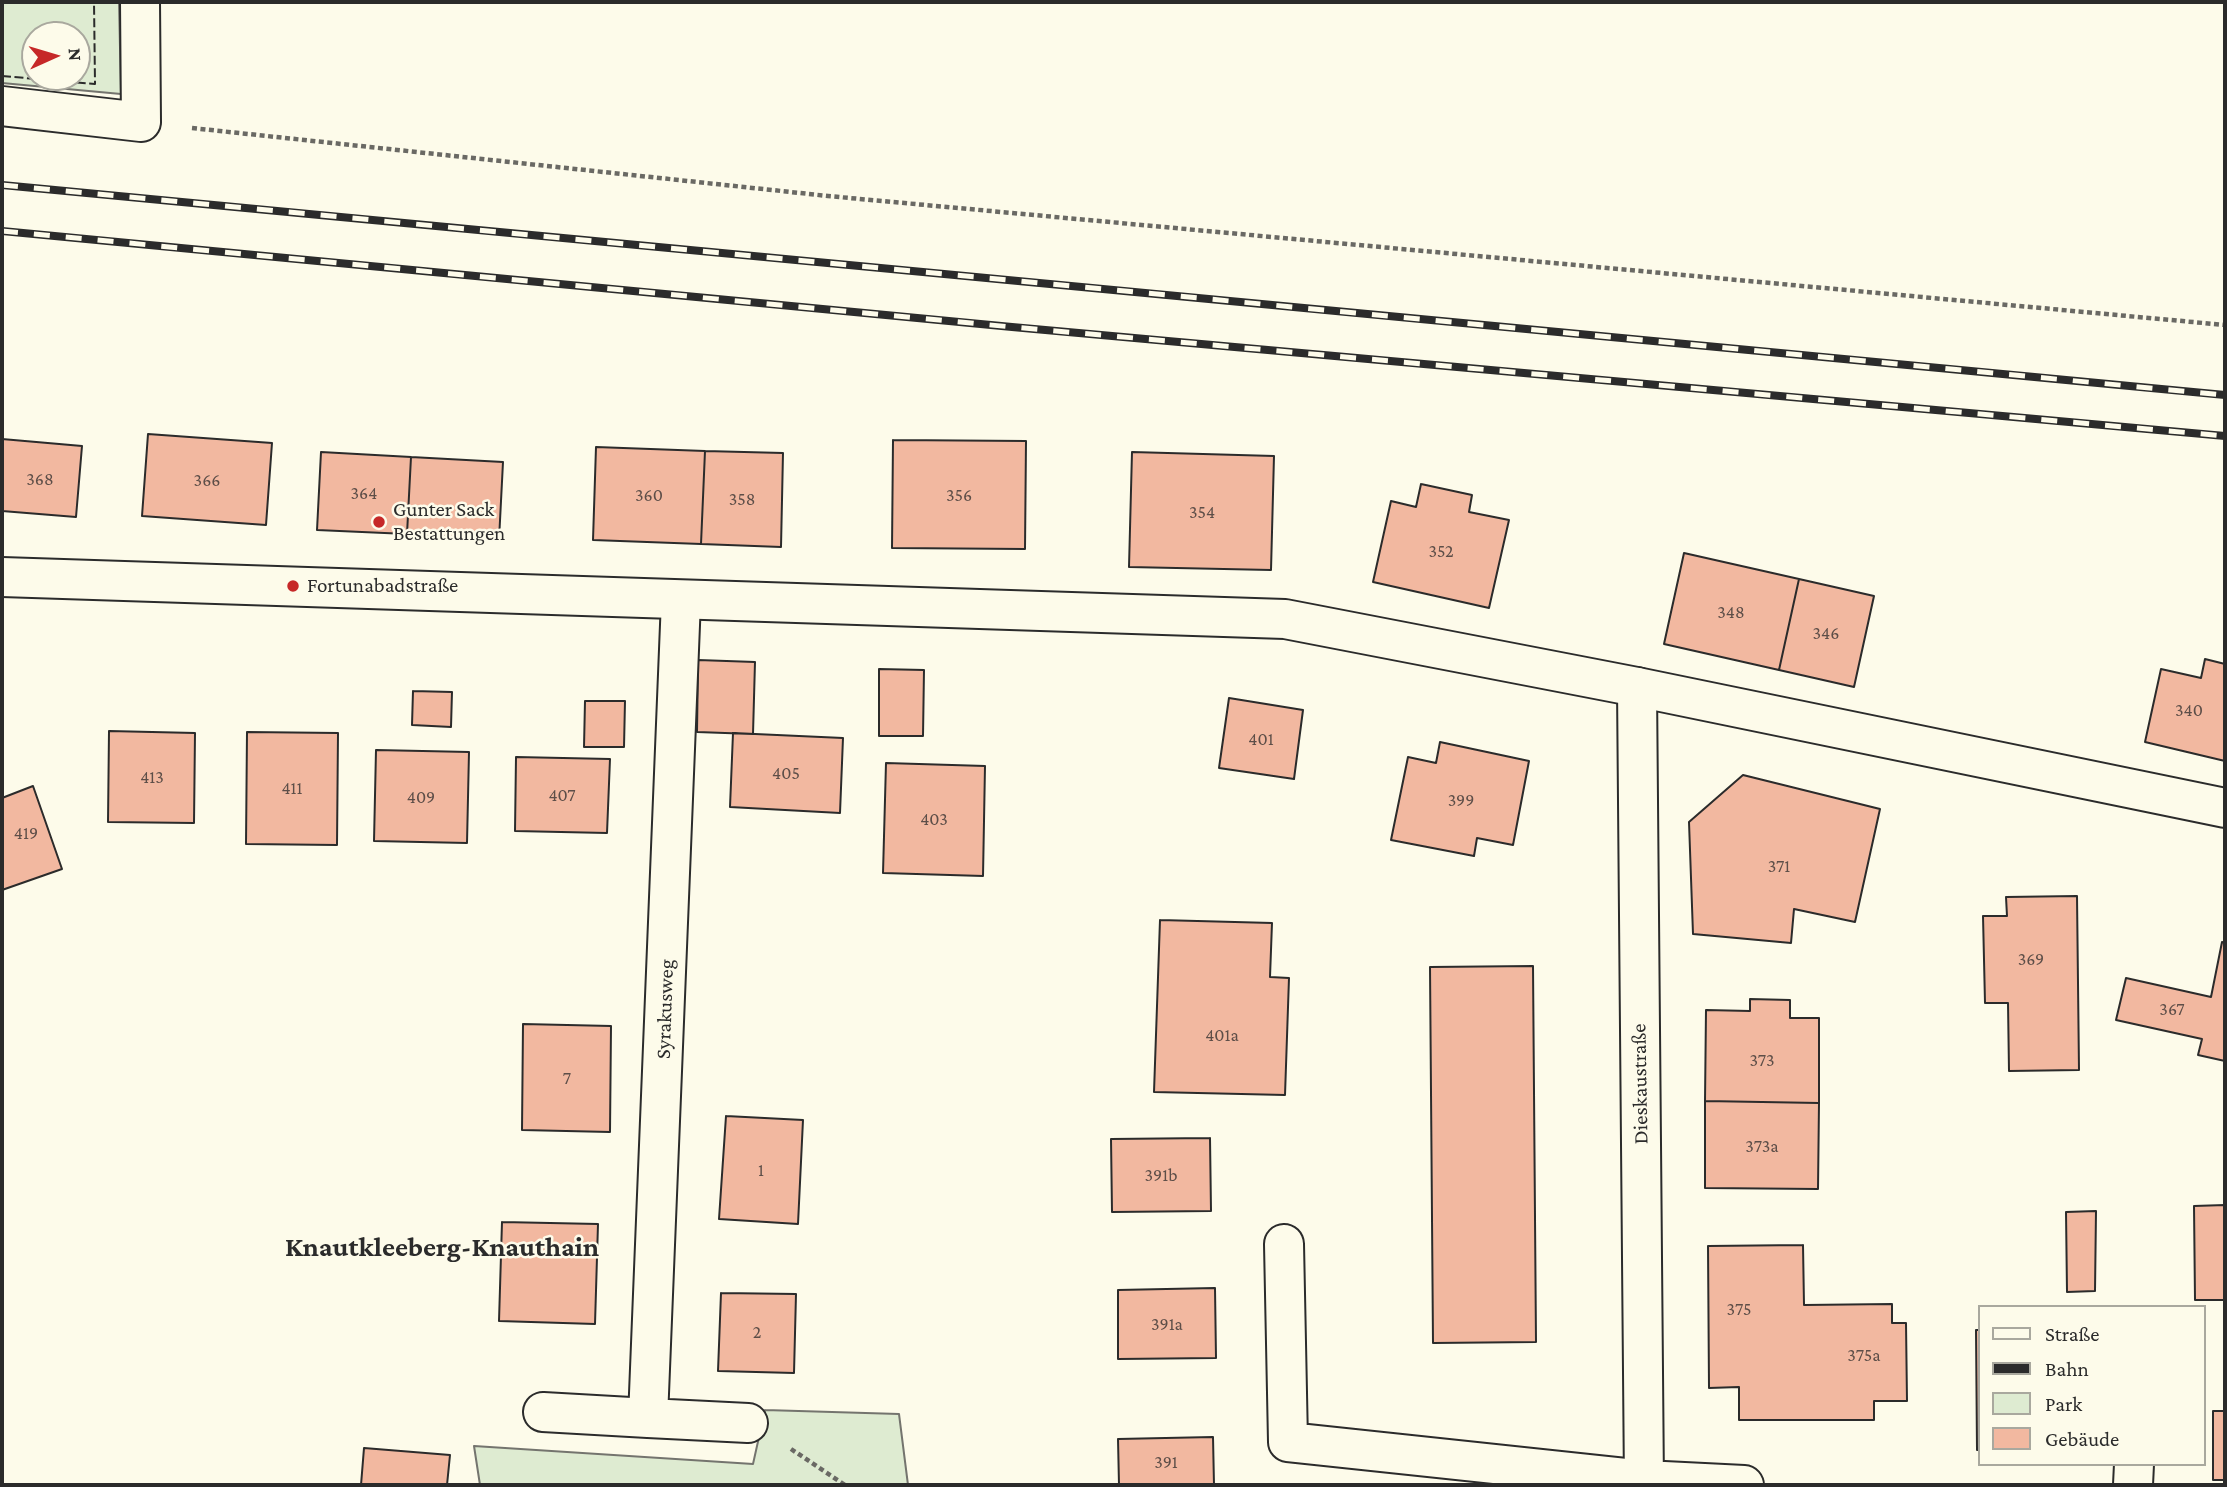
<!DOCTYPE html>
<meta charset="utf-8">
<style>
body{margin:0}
#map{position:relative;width:2227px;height:1487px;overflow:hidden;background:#fdfbea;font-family:"Crimson Pro",serif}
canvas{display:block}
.frame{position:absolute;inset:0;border:4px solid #2b2b2b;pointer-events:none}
.legend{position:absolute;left:1978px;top:1305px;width:228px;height:161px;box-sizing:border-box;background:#fdfbea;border:2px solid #a9a89e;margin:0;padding:9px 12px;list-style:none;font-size:21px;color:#2b2b2b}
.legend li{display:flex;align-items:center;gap:14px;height:35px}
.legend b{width:35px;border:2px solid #a9a89e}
.north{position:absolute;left:21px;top:21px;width:70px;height:70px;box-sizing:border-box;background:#fdfbea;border:2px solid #a9a89e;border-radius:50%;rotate:86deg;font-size:19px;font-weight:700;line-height:28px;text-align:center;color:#2b2b2b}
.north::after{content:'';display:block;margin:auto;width:24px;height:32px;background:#c62828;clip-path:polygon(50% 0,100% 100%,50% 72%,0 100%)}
</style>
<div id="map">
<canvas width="2227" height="1487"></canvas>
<div class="frame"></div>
<ul class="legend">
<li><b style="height:9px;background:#fdfbea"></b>Straße</li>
<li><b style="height:9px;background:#2b2b2b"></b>Bahn</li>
<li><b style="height:19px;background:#deebd1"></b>Park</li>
<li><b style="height:19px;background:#f2b8a0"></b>Gebäude</li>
</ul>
<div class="north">N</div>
</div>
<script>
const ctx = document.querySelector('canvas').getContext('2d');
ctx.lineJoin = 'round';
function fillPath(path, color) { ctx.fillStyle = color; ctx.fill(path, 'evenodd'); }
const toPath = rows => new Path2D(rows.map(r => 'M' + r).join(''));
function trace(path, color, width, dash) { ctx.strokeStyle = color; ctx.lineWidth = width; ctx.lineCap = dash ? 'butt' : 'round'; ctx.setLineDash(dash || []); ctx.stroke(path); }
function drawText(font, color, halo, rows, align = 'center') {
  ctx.font = font + ' "Crimson Pro",serif'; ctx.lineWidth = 5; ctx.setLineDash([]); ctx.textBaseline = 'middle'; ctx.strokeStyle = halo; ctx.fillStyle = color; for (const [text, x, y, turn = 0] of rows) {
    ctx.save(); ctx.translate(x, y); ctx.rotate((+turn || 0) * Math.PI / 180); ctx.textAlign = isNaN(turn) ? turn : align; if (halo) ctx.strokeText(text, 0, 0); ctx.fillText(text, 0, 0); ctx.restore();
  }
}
const green = toPath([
 [2,2,119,2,121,94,2,83,2,2],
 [35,35,77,35,77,77,35,77,35,35],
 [765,1410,899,1414,908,1485,480,1485,474,1446,753,1464,765,1410]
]);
const building = toPath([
 [148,434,272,443,266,525,142,516,148,434],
 [2,439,82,446,76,517,2,511,2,439],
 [893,440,1026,441,1025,549,892,548,893,440],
 [596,447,705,451,701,544,593,540,596,447],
 [705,451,783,453,781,547,701,544,705,451],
 [321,452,411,457,407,534,317,530,321,452],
 [1132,452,1274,456,1271,570,1129,567,1132,452],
 [411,457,503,462,499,540,407,534,411,457],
 [1421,484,1472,495,1469,512,1509,520,1489,608,1373,582,1391,501,1416,507,1421,484],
 [1684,553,1799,579,1779,670,1664,644,1684,553],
 [1799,579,1874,596,1854,687,1779,670,1799,579],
 [2205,659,2225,664,2225,761,2145,742,2161,669,2201,678,2205,659],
 [698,660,755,662,753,734,697,732,698,660],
 [879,669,924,670,923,736,879,736,879,669],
 [413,691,452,692,451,727,412,725,413,691],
 [1229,698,1303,710,1294,779,1219,768,1229,698],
 [585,701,625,701,624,747,584,747,585,701],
 [109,731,195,733,194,823,108,822,109,731],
 [247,732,338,733,337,845,246,844,247,732],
 [733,733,843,738,840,813,730,807,733,733],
 [1440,742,1529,761,1513,845,1477,838,1474,856,1391,840,1408,757,1436,763,1440,742],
 [376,750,469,752,467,843,374,841,376,750],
 [516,757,610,759,607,833,515,831,516,757],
 [886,763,985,766,983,876,883,873,886,763],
 [1743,775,1880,809,1855,922,1794,909,1791,943,1693,934,1689,822,1743,775],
 [33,786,62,869,2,890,2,798,33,786],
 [2077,896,2079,1070,2009,1071,2008,1003,1985,1003,1983,916,2007,916,2006,897,2077,896],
 [1160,920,1272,923,1270,977,1289,978,1285,1095,1154,1092,1160,920],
 [2222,942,2225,943,2225,1061,2198,1055,2202,1039,2116,1020,2126,978,2211,997,2222,942],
 [1533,966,1536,1342,1433,1343,1430,967,1533,966],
 [1750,999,1790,1000,1790,1018,1819,1018,1819,1103,1705,1101,1706,1010,1750,1011,1750,999],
 [523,1024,611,1026,610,1132,522,1130,523,1024],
 [1705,1101,1819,1103,1818,1189,1705,1188,1705,1101],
 [726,1116,803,1120,798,1224,719,1219,726,1116],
 [1210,1138,1211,1211,1112,1212,1111,1139,1210,1138],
 [2225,1205,2225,1300,2195,1300,2194,1206,2225,1205],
 [2096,1211,2095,1291,2067,1292,2066,1212,2096,1211],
 [502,1222,598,1224,595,1324,499,1321,502,1222],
 [1803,1245,1804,1305,1892,1304,1892,1323,1906,1323,1907,1401,1874,1401,1874,1420,1739,1420,1739,1387,1709,1388,1708,1246,1803,1245],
 [1215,1288,1216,1358,1118,1359,1118,1290,1215,1288],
 [721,1293,796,1294,794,1373,718,1371,721,1293],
 [1976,1330,1980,1330,1980,1450,1977,1450,1976,1330],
 [2213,1411,2225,1411,2225,1480,2213,1480,2213,1411],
 [1213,1437,1214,1485,1119,1485,1118,1439,1213,1437],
 [364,1448,450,1455,447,1485,361,1485,364,1448]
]);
const path = toPath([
 [192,128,828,196,2225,325],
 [791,1449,845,1485]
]);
const street = toPath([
 [2,106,141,122,140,2],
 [1637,687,1644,1485],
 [1284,1244,1288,1442,1644,1480,1744,1485],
 [543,1412,648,1418,681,600],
 [648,1418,748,1423],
 [2133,1485,2134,1464]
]);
const secondary = toPath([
 [2,577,1285,619,1637,687,2225,808]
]);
const rail = toPath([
 [2,185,2225,395],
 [2,231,1012,327,2225,436]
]);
const fence = toPath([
 [2,76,95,84,94,2]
]);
const markers = [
 [379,522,7,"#c62828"],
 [293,586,7,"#c62828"]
];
const numberNames = [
 ["368",40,479],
 ["366",207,480],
 ["364",364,493],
 ["360",649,495],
 ["356",959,495],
 ["358",742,499],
 ["354",1202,512],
 ["352",1441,551],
 ["348",1731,612],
 ["346",1826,633],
 ["340",2189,710],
 ["401",1261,739],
 ["405",786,773],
 ["413",152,777],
 ["411",292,788],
 ["407",562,795],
 ["409",421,797],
 ["399",1461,800],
 ["403",934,819],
 ["419",26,833],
 ["371",1779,866],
 ["369",2031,959],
 ["367",2172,1009],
 ["401a",1222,1035],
 ["373",1762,1060],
 ["7",567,1078],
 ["373a",1762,1146],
 ["1",761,1170],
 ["391b",1161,1175],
 ["375",1739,1309],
 ["391a",1167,1324],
 ["2",757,1332],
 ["375a",1864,1355],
 ["391",1166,1462]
];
const poiNames = [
 ["Gunter Sack",393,510],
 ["Bestattungen",393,534],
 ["Fortunabadstraße",307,586]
];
const streetNames = [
 ["Syrakusweg",665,1009,-88],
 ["Dieskaustraße",1640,1084,-91]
];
const districtNames = [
 ["Knautkleeberg-Knauthain",442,1247]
];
fillPath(green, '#deebd1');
trace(green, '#74746e', 2);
fillPath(building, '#f2b8a0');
trace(building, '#2b2b2b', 2);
trace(street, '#2b2b2b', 42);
trace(secondary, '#2b2b2b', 42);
trace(path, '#6a6964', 4.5, [5, 3.5]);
trace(street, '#fdfbea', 38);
trace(secondary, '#fdfbea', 38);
trace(rail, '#2b2b2b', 8);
trace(rail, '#fdfbea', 5, [16]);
trace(fence, '#2b2b2b', 2, [9, 3.5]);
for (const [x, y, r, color] of markers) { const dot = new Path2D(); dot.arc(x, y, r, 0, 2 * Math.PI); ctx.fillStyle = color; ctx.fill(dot); trace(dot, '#fdfbea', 2.5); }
drawText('18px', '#5d4e48', null, numberNames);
drawText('21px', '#2b2b2b', '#fdfbea', poiNames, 'left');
drawText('21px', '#2b2b2b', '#fdfbea', streetNames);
drawText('bold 28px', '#2b2b2b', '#fdfbea', districtNames);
</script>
